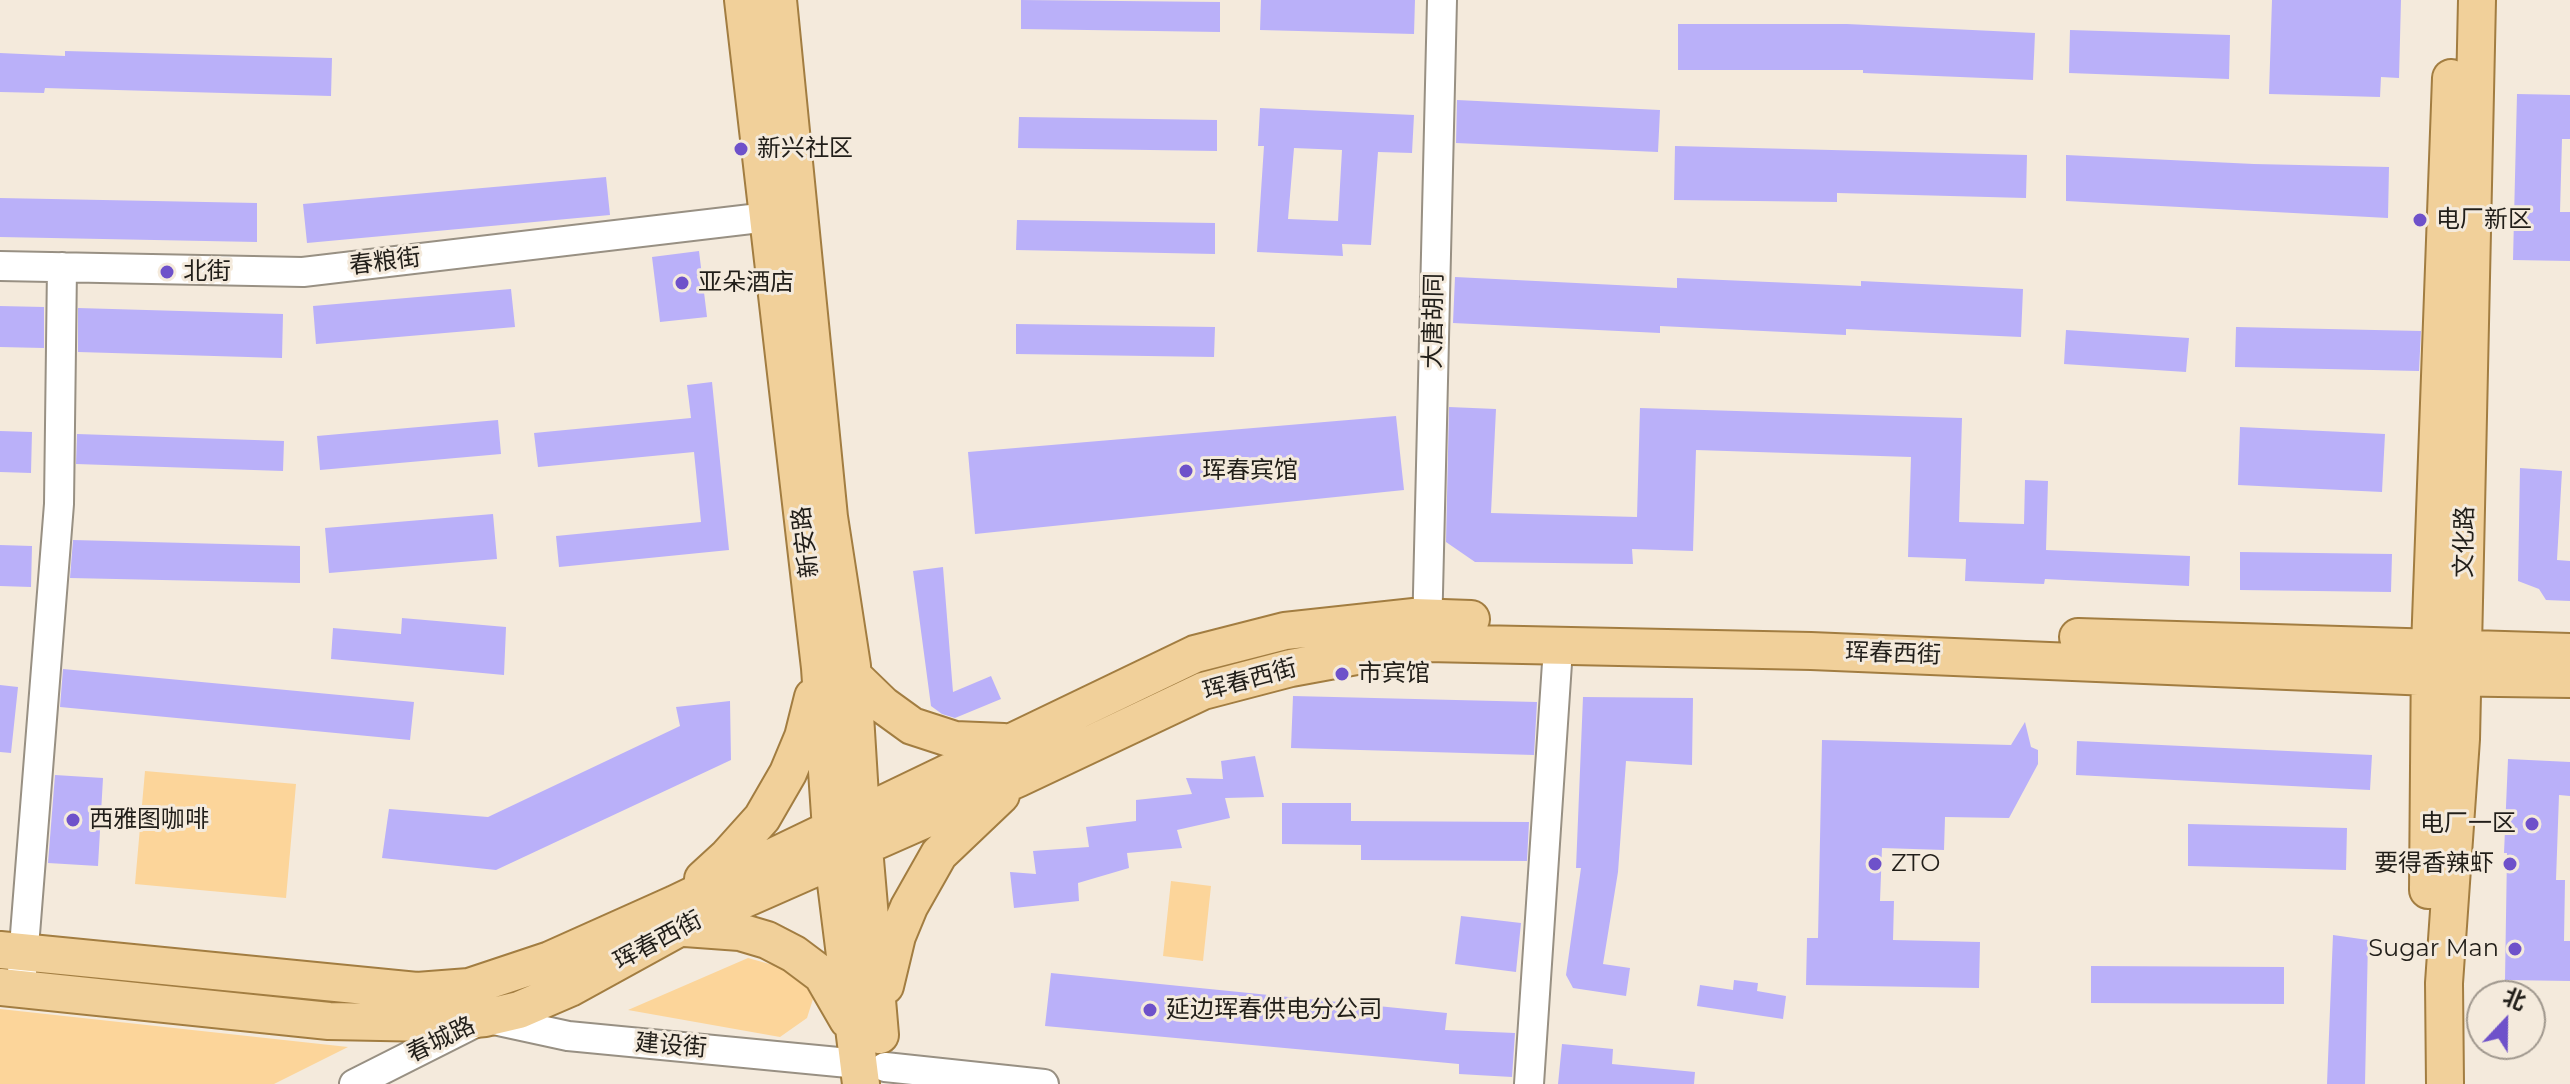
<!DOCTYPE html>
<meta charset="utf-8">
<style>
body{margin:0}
#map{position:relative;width:2570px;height:1084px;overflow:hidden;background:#f4eadc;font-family:Montserrat,"Noto Sans SC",sans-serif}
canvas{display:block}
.north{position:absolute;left:2466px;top:980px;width:80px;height:80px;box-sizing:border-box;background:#f4eadc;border:2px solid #a0988e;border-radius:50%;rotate:22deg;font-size:22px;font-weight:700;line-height:32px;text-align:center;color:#211e19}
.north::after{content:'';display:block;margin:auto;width:28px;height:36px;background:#6e51ca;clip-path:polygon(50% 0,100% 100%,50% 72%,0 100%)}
</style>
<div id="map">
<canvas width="2570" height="1084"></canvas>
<div class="north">北</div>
</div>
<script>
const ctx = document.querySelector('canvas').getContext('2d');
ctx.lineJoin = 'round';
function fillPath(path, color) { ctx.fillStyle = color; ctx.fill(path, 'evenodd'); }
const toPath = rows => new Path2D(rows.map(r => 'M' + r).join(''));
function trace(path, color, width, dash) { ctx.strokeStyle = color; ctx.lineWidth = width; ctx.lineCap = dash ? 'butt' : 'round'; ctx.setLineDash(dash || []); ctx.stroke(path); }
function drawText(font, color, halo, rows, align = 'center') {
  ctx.font = font + ' Montserrat,"Noto Sans SC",sans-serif'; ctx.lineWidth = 6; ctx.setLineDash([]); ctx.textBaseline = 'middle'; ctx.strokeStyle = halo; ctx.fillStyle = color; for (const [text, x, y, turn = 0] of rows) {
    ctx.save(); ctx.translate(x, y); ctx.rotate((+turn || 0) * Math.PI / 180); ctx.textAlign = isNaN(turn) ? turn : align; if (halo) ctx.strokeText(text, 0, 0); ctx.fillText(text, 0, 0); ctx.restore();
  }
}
const green = toPath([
 [145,771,296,784,286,898,135,884],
 [1171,881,1211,886,1203,961,1163,956],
 [748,958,798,972,813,999,807,1018,780,1037,628,1010],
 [0,1009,348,1047,274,1084,0,1084]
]);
const building = toPath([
 [1021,0,1220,2,1220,32,1021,29],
 [1261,0,1415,0,1414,34,1260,30],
 [2272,0,2401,0,2399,78,2381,77,2380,97,2269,94],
 [1678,24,1847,24,2035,33,2033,80,1863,73,1863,70,1678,70],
 [2070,30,2230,35,2229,79,2069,73],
 [65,51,332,58,331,96,45,88,44,93,0,92,0,53,65,56],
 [2517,94,2570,95,2570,139,2562,139,2560,212,2570,212,2570,261,2513,260],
 [1457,100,1660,110,1658,152,1456,143],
 [1260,108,1414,115,1412,153,1378,152,1371,245,1342,244,1343,256,1257,252,1264,146,1258,146],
 [1294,148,1342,150,1338,221,1288,219],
 [1019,117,1217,120,1217,151,1018,148],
 [1675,146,2027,155,2026,198,1837,193,1837,202,1674,200],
 [2066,155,2254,164,2389,167,2388,218,2066,201],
 [606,177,610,215,307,243,303,204],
 [0,198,257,203,257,242,0,237],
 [1017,220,1215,223,1215,254,1016,250],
 [699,251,707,317,660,322,652,257],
 [1455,277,1677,288,1677,278,1861,286,1861,281,2023,289,2021,337,1846,329,1846,335,1660,326,1660,333,1453,323],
 [511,289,515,327,316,344,313,306],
 [0,306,44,307,44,348,0,347],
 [78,308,283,314,282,358,78,352],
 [1016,324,1215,327,1214,357,1016,354],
 [2236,327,2421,331,2419,371,2235,367],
 [2066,330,2189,338,2186,372,2064,364],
 [712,382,729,550,559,567,556,536,701,522,694,452,538,467,534,433,691,418,687,385],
 [1449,407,1496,409,1491,513,1637,517,1640,408,1962,418,1959,522,2024,524,2025,480,2048,481,2046,550,2190,556,2189,586,2045,579,2044,584,1965,581,1966,559,1908,557,1911,457,1696,450,1693,551,1632,549,1633,564,1475,562,1446,542],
 [1396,416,1404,490,975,534,968,452],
 [498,420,501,454,320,470,317,436],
 [2240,427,2385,434,2382,492,2238,485],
 [0,431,32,432,31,473,0,472],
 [77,434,284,441,283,471,76,464],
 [2520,468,2562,471,2557,560,2570,561,2570,601,2546,600,2539,589,2518,581],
 [493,514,497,559,329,573,325,528],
 [73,540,300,546,300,583,70,578],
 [0,545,32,546,31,587,0,586],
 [2240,552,2392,554,2391,592,2240,590],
 [943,567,953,692,991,676,1001,699,955,718,942,714,931,706,913,571],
 [402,618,506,627,504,675,331,659,333,628,401,634],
 [63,669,414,702,410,740,60,707],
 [0,685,18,687,11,753,0,752],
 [1293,696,1537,702,1534,755,1291,748],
 [1583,697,1693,698,1692,765,1626,761,1618,872,1603,964,1630,968,1626,996,1573,988,1566,975,1581,868,1576,868],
 [730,701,731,760,496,870,382,858,389,809,488,817,680,726,676,707],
 [2025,722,2031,747,2038,750,2038,764,2009,818,1945,817,1944,850,1882,848,1880,901,1894,901,1893,940,1980,942,1979,988,1806,985,1807,938,1818,938,1822,740,2011,745],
 [2077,741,2372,755,2370,790,2076,775],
 [1255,756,1264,797,1225,798,1230,818,1177,830,1182,848,1127,853,1129,868,1078,883,1079,901,1014,908,1010,872,1036,874,1033,851,1089,847,1086,827,1136,821,1136,800,1192,794,1186,778,1223,779,1221,761],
 [2508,759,2570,762,2570,796,2559,795,2556,880,2565,880,2564,941,2570,941,2570,981,2505,980,2507,853,2504,853],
 [55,775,103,778,98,866,48,863],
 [1282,803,1351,803,1351,821,1529,822,1527,861,1361,860,1361,845,1282,844],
 [2188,824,2347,828,2346,870,2188,866],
 [1461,916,1521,923,1516,972,1455,964],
 [2333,935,2368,940,2365,1084,2327,1084],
 [2091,966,2284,967,2284,1004,2091,1003],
 [1051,973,1447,1013,1445,1030,1515,1033,1512,1077,1459,1074,1459,1064,1045,1026],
 [1734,980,1758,983,1757,991,1786,996,1783,1019,1697,1006,1700,985,1733,990],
 [1562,1044,1613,1049,1612,1064,1695,1072,1694,1084,1558,1084]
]);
const minor = toPath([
 [0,266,303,272,768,217],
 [1427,635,1442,0],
 [22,972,59,504,62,267],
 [885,1067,1044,1084],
 [354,1084,485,1018,568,1036,859,1064],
 [1529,1084,1558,648]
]);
const major = toPath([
 [743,0,820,668,833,859,861,1084],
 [778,0,829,517,852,666,861,813,880,1035],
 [2078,637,2570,652],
 [852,675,883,705,912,726,955,740,1004,742],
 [703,879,727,857,762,818,788,773,803,737,813,697],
 [2428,890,2430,647,2451,78],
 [685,928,740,932,767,940,794,954,822,975,848,1020],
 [0,950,417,991,469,987,550,960,675,904,1195,654,1285,631,1414,617,1471,619],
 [885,986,897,936,909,907,939,854,1001,795],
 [0,987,329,1021,432,1023,485,1018,519,1010,570,988,679,928,1019,778,1203,691,1291,668,1427,643,1811,651,2430,677,2570,679],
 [2445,1084,2444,983,2461,739,2477,0]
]);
const markers = [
 [741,149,8,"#6e51ca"],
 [2420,220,8,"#6e51ca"],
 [167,272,8,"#6e51ca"],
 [682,283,8,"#6e51ca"],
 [1186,471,8,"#6e51ca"],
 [1342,674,8,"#6e51ca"],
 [73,820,8,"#6e51ca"],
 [2532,824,8,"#6e51ca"],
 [1875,864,8,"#6e51ca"],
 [2510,864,8,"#6e51ca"],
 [2515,949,8,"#6e51ca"],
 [1150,1010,8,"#6e51ca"]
];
const poiNames = [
 ["新兴社区",757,149],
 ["电厂新区",2436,220],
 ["北街",183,272],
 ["亚朵酒店",698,283],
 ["珲春宾馆",1202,471],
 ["市宾馆",1358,674],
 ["西雅图咖啡",89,820],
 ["电厂一区",2516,824,"right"],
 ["ZTO",1891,864],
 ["要得香辣虾",2494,864,"right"],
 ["Sugar Man",2499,949,"right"],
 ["延边珲春供电分公司",1166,1010]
];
const streetNames = [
 ["春粮街",385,262,-7],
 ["大唐胡同",1434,321,-89],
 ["新安路",806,542,-97],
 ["文化路",2465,542,-89],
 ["珲春西街",1893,654,2],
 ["珲春西街",1250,680,-15],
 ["珲春西街",658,941,-28],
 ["春城路",441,1040,-26],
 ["建设街",671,1046,5]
];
fillPath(green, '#fcd59a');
fillPath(building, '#bab0f9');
trace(minor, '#989083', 32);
trace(major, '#a27d41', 40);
trace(minor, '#fff', 28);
trace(major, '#f1d09a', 36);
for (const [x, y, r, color] of markers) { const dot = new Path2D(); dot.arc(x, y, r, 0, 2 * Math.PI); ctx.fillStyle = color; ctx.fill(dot); trace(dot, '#f4eadc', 3); }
drawText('24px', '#211e19', '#f4eadc', poiNames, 'left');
drawText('24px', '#211e19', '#f4eadc', streetNames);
</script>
